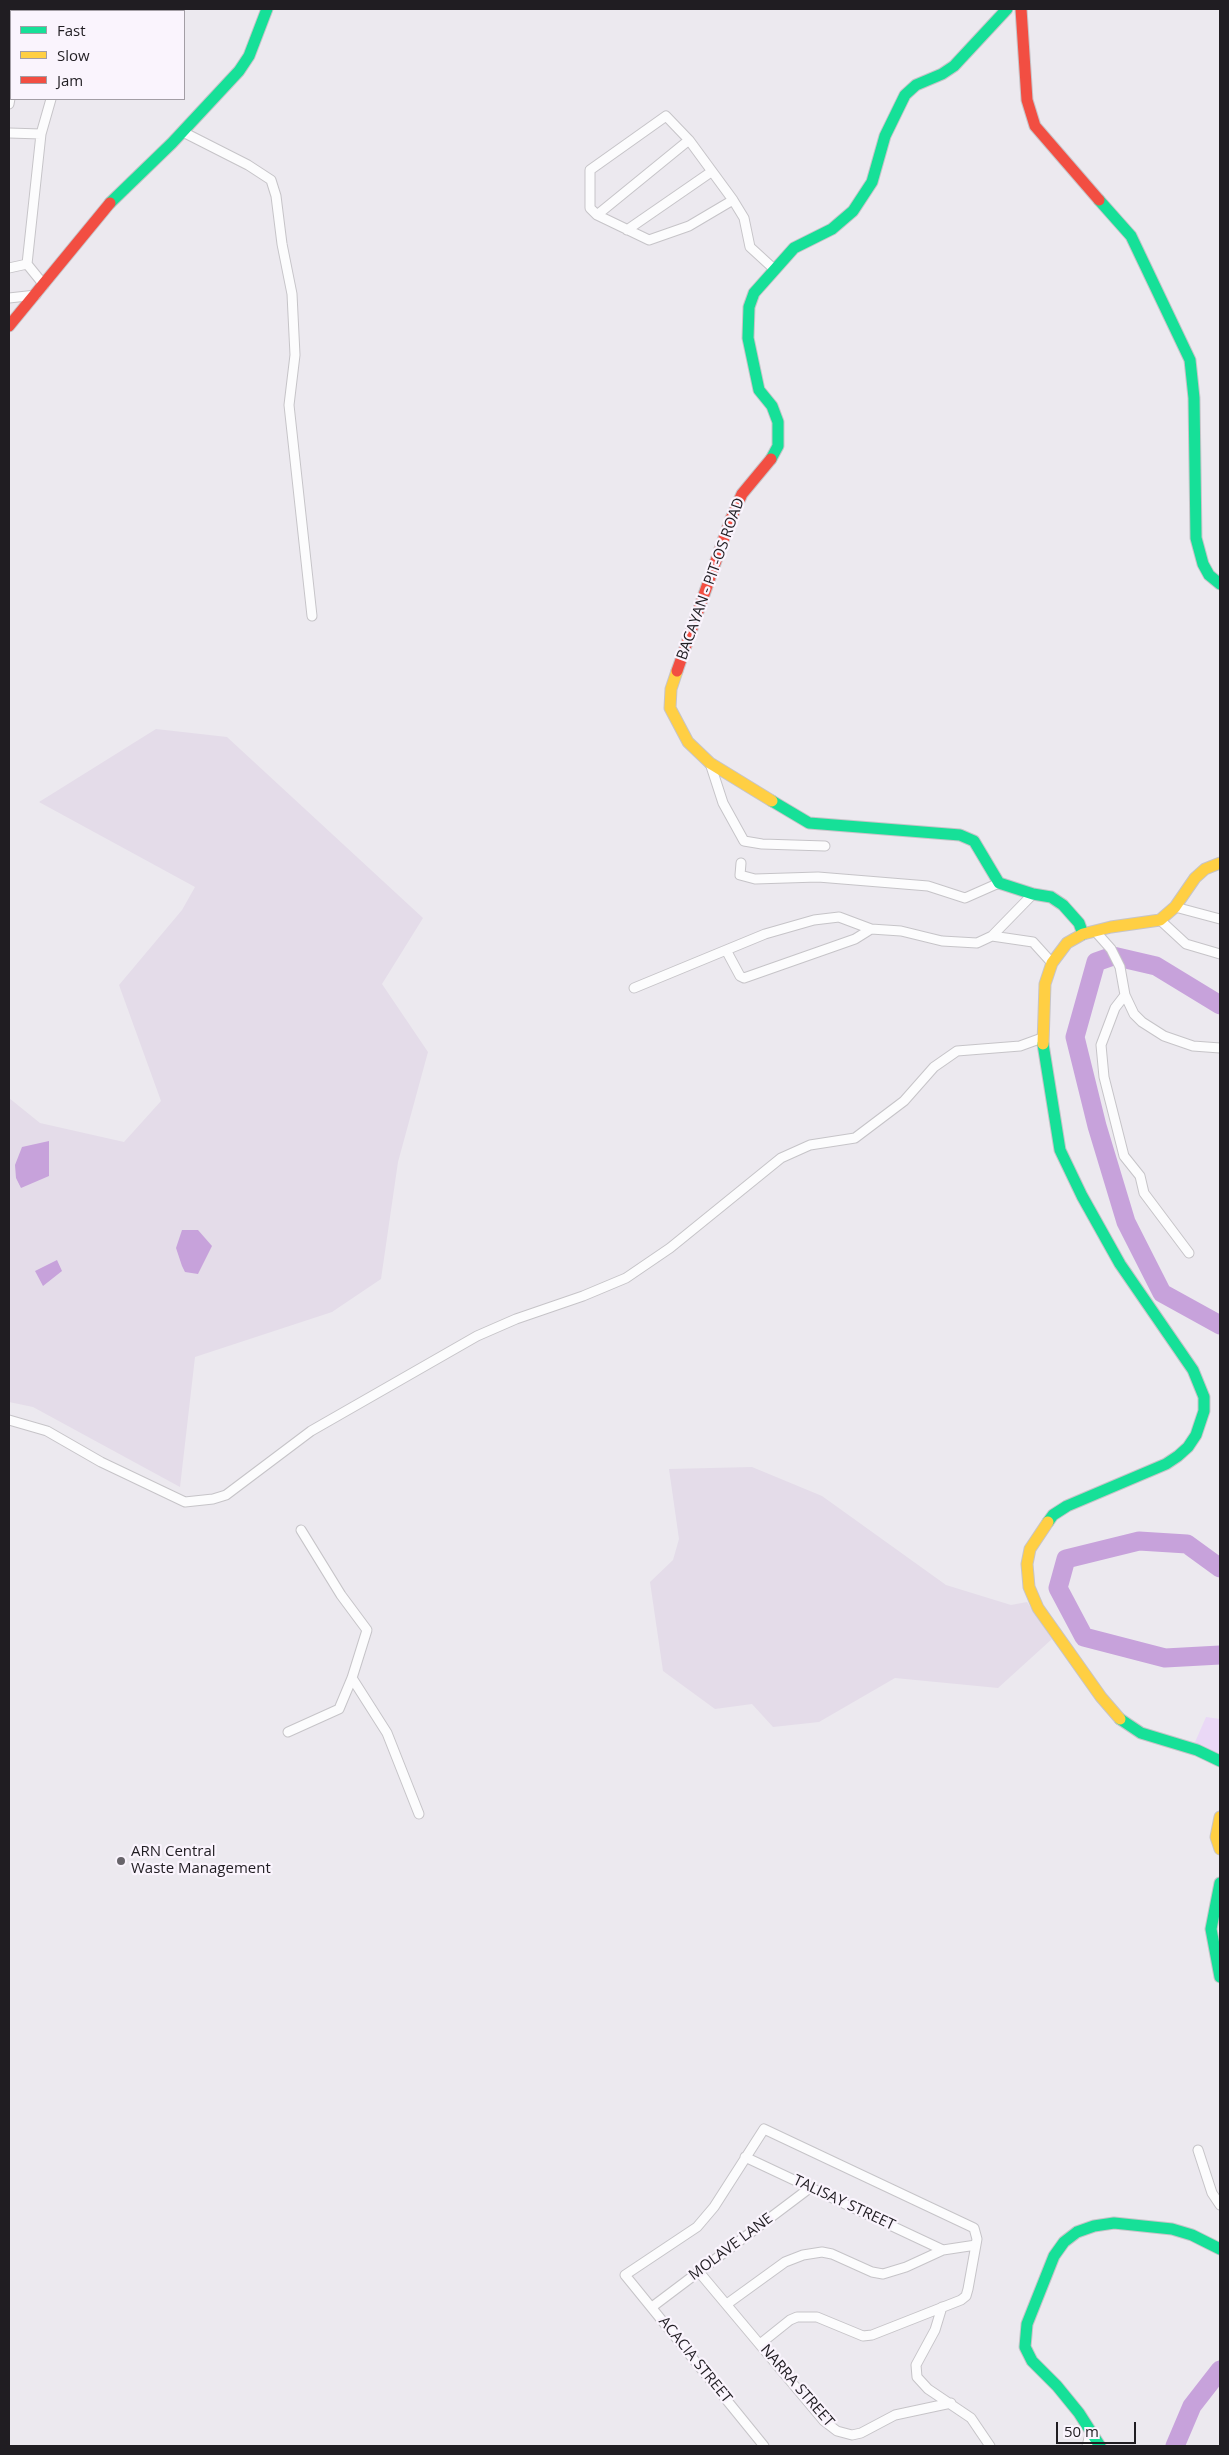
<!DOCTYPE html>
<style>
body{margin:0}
#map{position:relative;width:1229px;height:2455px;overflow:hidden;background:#ece9ef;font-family:"Open Sans",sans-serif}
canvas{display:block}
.frame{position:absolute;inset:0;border:10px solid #201d22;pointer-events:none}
.legend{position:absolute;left:10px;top:10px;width:175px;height:90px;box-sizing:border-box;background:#faf4fd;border:1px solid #a39ea5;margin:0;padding:6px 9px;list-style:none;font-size:15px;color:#201d22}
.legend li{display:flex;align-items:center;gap:10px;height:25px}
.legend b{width:25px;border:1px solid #a39ea5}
.scale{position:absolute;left:1056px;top:2422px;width:80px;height:22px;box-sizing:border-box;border:2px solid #201d22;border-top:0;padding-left:6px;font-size:15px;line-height:18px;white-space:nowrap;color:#201d22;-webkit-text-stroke:4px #faf4fd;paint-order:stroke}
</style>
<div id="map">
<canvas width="1229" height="2455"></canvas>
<div class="frame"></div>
<ul class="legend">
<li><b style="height:6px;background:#16e098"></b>Fast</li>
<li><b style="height:6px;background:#ffcf43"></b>Slow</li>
<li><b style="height:6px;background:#f24e42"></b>Jam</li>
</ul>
<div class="scale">50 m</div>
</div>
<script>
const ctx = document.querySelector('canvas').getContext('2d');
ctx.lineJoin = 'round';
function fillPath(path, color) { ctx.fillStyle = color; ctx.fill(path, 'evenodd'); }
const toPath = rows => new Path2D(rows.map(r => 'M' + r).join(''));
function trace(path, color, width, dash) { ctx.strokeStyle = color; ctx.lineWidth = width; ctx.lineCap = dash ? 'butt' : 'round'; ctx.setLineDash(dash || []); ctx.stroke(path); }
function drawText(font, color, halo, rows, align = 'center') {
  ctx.font = font + ' "Open Sans",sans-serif'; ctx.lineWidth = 4.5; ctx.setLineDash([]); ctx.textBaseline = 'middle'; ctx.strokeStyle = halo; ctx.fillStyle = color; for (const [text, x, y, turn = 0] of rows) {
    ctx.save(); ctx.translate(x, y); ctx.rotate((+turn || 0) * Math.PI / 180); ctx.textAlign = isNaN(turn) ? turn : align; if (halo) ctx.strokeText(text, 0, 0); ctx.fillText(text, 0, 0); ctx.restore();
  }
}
const built = toPath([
 [156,729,227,737,423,918,382,984,428,1052,398,1162,381,1279,332,1312,195,1357,180,1487,33,1407,9,1402,9,1098,40,1123,124,1142,161,1101,119,985,182,910,195,887,39,802],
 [752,1467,822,1496,946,1585,1011,1605,1027,1602,1052,1639,998,1688,895,1678,819,1722,773,1727,752,1704,715,1709,663,1671,650,1582,673,1560,679,1539,669,1469]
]);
const green = toPath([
 [1206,1717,1220,1719,1220,1765,1192,1749]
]);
const water = toPath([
 [49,1141,49,1176,21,1188,16,1178,15,1165,22,1147],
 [182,1230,198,1230,212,1246,198,1274,185,1272,182,1266,176,1248],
 [57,1260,62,1271,43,1286,35,1271]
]);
const river = toPath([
 [1220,1005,1156,966,1113,956,1096,962,1075,1037,1097,1126,1126,1222,1162,1293,1220,1325],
 [1220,1568,1187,1544,1139,1541,1066,1559,1058,1588,1084,1637,1165,1658,1220,1655],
 [1175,2446,1192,2406,1220,2370]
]);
const street = toPath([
 [48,9,48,11],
 [9,18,11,29],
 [9,104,11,93],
 [183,132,248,165,271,180,276,196,282,244,292,294,295,355,289,405,312,616],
 [9,133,41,134],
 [733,200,689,226,649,240,597,215,590,208,590,170,666,116,689,140,733,200,744,218,750,247,774,269],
 [597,215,689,140],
 [627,230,711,172],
 [9,268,27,264],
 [44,285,27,264,41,134,51,99],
 [9,298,36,295],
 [710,763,723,803,744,841,762,844,825,846],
 [741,863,740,875,755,879,818,877,928,886,965,898,999,883],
 [1175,907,1220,919],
 [1160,920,1186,944,1220,954],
 [1095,931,1111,949,1120,967,1125,995,1134,1014,1142,1022,1164,1036,1193,1046,1220,1048],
 [992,936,1033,942,1052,963],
 [726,950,740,976,744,978,855,939,871,929],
 [634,988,765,934,814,920,839,917,871,929,901,931,942,941,977,943,992,936,1033,894],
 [1125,995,1115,1008,1101,1045,1104,1077,1124,1156,1140,1176,1144,1193,1189,1253],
 [9,1420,47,1431,101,1462,185,1502,213,1499,226,1495,311,1431,477,1336,516,1319,583,1296,626,1278,670,1248,781,1158,810,1145,855,1138,904,1101,934,1067,957,1051,1020,1046,1042,1038],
 [352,1678,387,1733,419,1814],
 [288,1732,339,1709,352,1678,367,1630,341,1595,301,1530],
 [1198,2150,1212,2193,1220,2205],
 [745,2157,943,2250],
 [699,2272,824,2421,837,2431,852,2435,861,2433,895,2415,951,2403],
 [727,2304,785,2262,803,2255,822,2252,832,2254,872,2272,883,2274,906,2267,943,2250,976,2245],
 [652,2307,811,2187],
 [942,2307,935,2330,916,2365,917,2377,928,2389,971,2418,990,2446],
 [760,2344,790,2320,797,2317,817,2317,863,2336,872,2335,961,2300,966,2296,968,2289,977,2239,974,2228,764,2129,714,2207,697,2227,625,2275,764,2446],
 [1087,2446,1091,2431]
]);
const fast = toPath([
 [1099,200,1131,236,1190,360,1194,398,1196,538,1203,564,1209,575,1220,584],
 [110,203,172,143,239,71,249,56,267,9],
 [771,459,778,446,778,422,772,406,759,390,748,338,749,307,754,293,794,248,832,229,853,211,872,182,885,136,905,95,916,85,942,74,954,66,1007,9],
 [772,801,809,823,960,835,974,841,999,883,1033,894,1051,897,1063,905,1079,923,1083,934],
 [1043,1044,1060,1150,1082,1196,1120,1264,1193,1370,1204,1397,1204,1411,1196,1435,1188,1447,1178,1456,1166,1464,1067,1506,1053,1515,1048,1522],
 [1120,1719,1141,1733,1197,1750,1220,1761],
 [1220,1883,1211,1929,1220,1977],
 [1100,2446,1079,2413,1057,2386,1032,2361,1025,2347,1027,2324,1054,2256,1064,2242,1077,2232,1094,2226,1114,2223,1172,2229,1192,2235,1220,2249]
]);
const slow = toPath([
 [677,671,671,689,670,708,688,742,710,763,772,801],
 [1043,1044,1045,984,1052,963,1067,943,1083,934,1111,927,1160,920,1175,907,1195,878,1205,869,1220,863],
 [1048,1522,1030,1549,1027,1564,1029,1587,1038,1608,1101,1697,1120,1719],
 [1220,1817,1216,1837,1220,1849]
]);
const jam = toPath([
 [1021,9,1027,100,1035,126,1099,200],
 [9,326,110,203],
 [677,671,730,521,742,494,771,459]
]);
const markers = [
 [121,1861,5,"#67646a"]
];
const streetNames = [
 ["BACAYAN - PIT-OS ROAD",711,579,-70],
 ["TALISAY STREET",844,2203,25],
 ["MOLAVE LANE",731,2247,-37],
 ["ACACIA STREET",695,2360,51],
 ["NARRA STREET",797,2386,49]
];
const poiNames = [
 ["ARN Central",131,1852],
 ["Waste Management",131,1869]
];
fillPath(built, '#e4dce9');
fillPath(green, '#ead8f6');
fillPath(water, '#c7a2db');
trace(river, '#c7a2db', 19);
trace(street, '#c6c4c8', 11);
trace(fast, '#c6c4c8', 13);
trace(slow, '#c6c4c8', 13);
trace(jam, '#c6c4c8', 13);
trace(street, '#fcfcfd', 9);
trace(fast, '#16e098', 11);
trace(slow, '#ffcf43', 11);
trace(jam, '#f24e42', 11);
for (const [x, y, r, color] of markers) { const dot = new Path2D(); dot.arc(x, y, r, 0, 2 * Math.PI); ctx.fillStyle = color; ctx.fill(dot); trace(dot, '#faf4fd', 2); }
drawText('15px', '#201d22', '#faf4fd', streetNames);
drawText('15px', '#201d22', '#faf4fd', poiNames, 'left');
</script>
